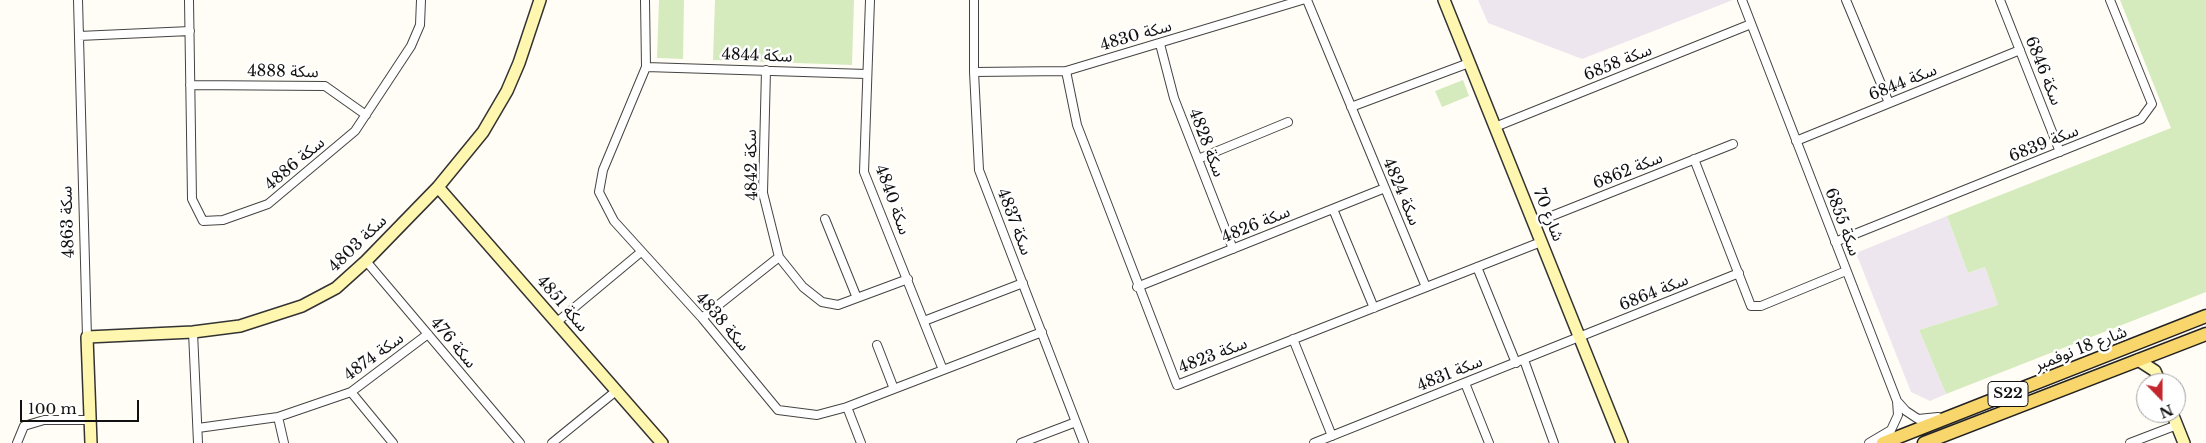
<!DOCTYPE html>
<meta charset="utf-8">
<style>
body{margin:0}
#map{position:relative;width:2206px;height:443px;overflow:hidden;background:#fffdf5;font-family:"Libre Baskerville",serif}
canvas{display:block}
.north{position:absolute;left:2136px;top:373px;width:50px;height:50px;box-sizing:border-box;background:#fff;border:1px solid #a0a0a0;border-radius:50%;rotate:158deg;font-size:14px;font-weight:700;line-height:20px;text-align:center;color:#111}
.north::after{content:'';display:block;margin:auto;width:18px;height:22px;background:#c4262e;clip-path:polygon(50% 0,100% 100%,50% 72%,0 100%)}
.scale{position:absolute;left:20px;top:400px;width:119px;height:22px;box-sizing:border-box;border:2px solid #111;border-top:0;padding-left:6px;font-size:15px;line-height:18px;white-space:nowrap;color:#111;-webkit-text-stroke:4px #fff;paint-order:stroke}
</style>
<div id="map">
<canvas width="2206" height="443"></canvas>
<div class="north">N</div>
<div class="scale">100 m</div>
</div>
<script>
const ctx = document.querySelector('canvas').getContext('2d');
ctx.lineJoin = 'round';
function fillPath(path, color) { ctx.fillStyle = color; ctx.fill(path, 'evenodd'); }
const toPath = rows => new Path2D(rows.map(r => 'M' + r).join(''));
function trace(path, color, width, dash) { ctx.strokeStyle = color; ctx.lineWidth = width; ctx.lineCap = dash ? 'butt' : 'round'; ctx.setLineDash(dash || []); ctx.stroke(path); }
function drawText(font, color, halo, rows, align = 'center') {
  ctx.font = font + ' "Libre Baskerville","Noto Sans Arabic",serif'; ctx.lineWidth = 5; ctx.setLineDash([]); ctx.textBaseline = 'middle'; ctx.strokeStyle = halo; ctx.fillStyle = color; for (const [text, x, y, turn = 0] of rows) {
    ctx.save(); ctx.translate(x, y); ctx.rotate((+turn || 0) * Math.PI / 180); ctx.textAlign = isNaN(turn) ? turn : align; if (halo) ctx.strokeText(text, 0, 0); ctx.fillText(text, 0, 0); ctx.restore();
  }
}
const industrial = toPath([
 [1478,0,1733,0,1582,59,1488,23],
 [1947,216,1968,273,1985,267,1998,305,1919,330,1946,394,1930,401,1911,392,1856,253]
]);
const green = toPath([
 [659,0,684,0,683,59,657,58],
 [715,0,854,0,852,65,713,60],
 [2120,0,2206,0,2206,292,1946,394,1919,330,1998,305,1985,267,1968,273,1947,216,2171,128],
 [1463,80,1469,96,1442,107,1435,91]
]);
const street = toPath([
 [78,0,87,337],
 [189,0,192,199,203,221,223,220,268,204,355,131,411,46,420,25,421,0],
 [645,0,646,67,603,170,599,192,614,221,702,318,778,410,817,415,847,407,1042,332],
 [870,0,864,172,943,370],
 [974,0,974,72,979,170,1084,443],
 [1307,0,1426,287],
 [1742,0,1897,401,1898,415,1891,430,1869,443],
 [1846,0,1889,103],
 [2000,0,2060,152],
 [79,36,190,31],
 [1160,44,1174,98,1233,249],
 [646,67,866,74],
 [766,70,763,193,779,257,803,287,822,302,838,305,908,279],
 [1066,71,1077,125,1177,385,1541,242],
 [974,72,1066,71,1302,0],
 [190,85,325,86,366,115],
 [1351,107,1469,63],
 [1495,127,1751,24],
 [1796,141,2020,50],
 [1198,159,1288,122],
 [1694,159,1751,306,1761,306,1846,271],
 [1333,209,1374,308],
 [825,219,857,298],
 [1534,223,1733,144],
 [1835,242,2141,119,2152,104,2110,0],
 [366,261,520,443],
 [1477,267,1516,363],
 [1137,287,1385,188],
 [702,318,779,257],
 [924,321,1023,283],
 [557,322,641,252],
 [193,332,198,443],
 [1293,339,1332,436],
 [877,345,894,389],
 [1524,360,1554,443],
 [1465,383,1489,443],
 [351,392,393,443],
 [1897,401,1906,411,1918,419,1938,417],
 [847,407,861,443],
 [278,417,284,443],
 [198,428,278,417,351,392,428,334],
 [17,443,24,426,44,420,90,420],
 [552,443,616,391],
 [1021,443,1076,422],
 [1314,443,1739,273],
 [2130,443,2177,425]
]);
const secondary = toPath([
 [1444,0,1622,443],
 [438,187,662,443],
 [2138,360,2155,371,2160,383],
 [2172,413,2184,443],
 [91,443,87,337,193,332,240,326,302,306,336,288,366,261,438,187,483,132,507,91,519,63,540,0]
]);
const primary = toPath([
 [1883,443,2206,316],
 [1924,443,2206,334]
]);
const shields = [
 [2008,394,40]
];
const shieldNames = [
 ["S22",2008,394]
];
const streetNames = [
 ["سكة 4830",1136,36,-16],
 ["سكة 4844",757,56,2],
 ["سكة 6858",1618,63,-22],
 ["سكة 6846",2043,71,68],
 ["سكة 4888",283,72,1],
 ["سكة 6844",1903,83,-22],
 ["سكة 4828",1206,143,69],
 ["سكة 6839",2044,144,-22],
 ["سكة 4886",295,164,-40],
 ["سكة 4842",752,165,-91],
 ["سكة 6862",1628,171,-22],
 ["سكة 4824",1401,192,67],
 ["سكة 4840",892,200,70],
 ["شارع 70",1548,215,68],
 ["سكة 4863",68,222,-92],
 ["سكة 4837",1014,222,69],
 ["سكة 6855",1842,222,69],
 ["سكة 4826",1256,225,-22],
 ["سكة 4803",358,244,-44],
 ["سكة 6864",1654,293,-22],
 ["سكة 4851",562,304,49],
 ["سكة 4838",722,322,49],
 ["سكة 476",453,343,50],
 ["شارع 18 نوفمبر",2081,349,-21],
 ["سكة 4823",1213,356,-21],
 ["سكة 4874",374,357,-36],
 ["سكة 4831",1450,374,-22]
];
fillPath(industrial, '#eee6ef');
fillPath(green, '#d5ebbd');
trace(street, '#444', 10);
trace(secondary, '#333', 14);
trace(primary, '#222', 15);
trace(street, '#fff', 8);
trace(secondary, '#fff6b0', 11);
trace(primary, '#f9d66b', 12);
for (const [x, y, w] of shields) { const box = new Path2D(); box.roundRect(x - w / 2, y - 12.5, w, 25, 4); ctx.fillStyle = '#fff'; ctx.fill(box); trace(box, '#111', 1); }
drawText('bold 15px', '#111', null, shieldNames);
drawText('16px', '#111', '#fff', streetNames);
</script>
